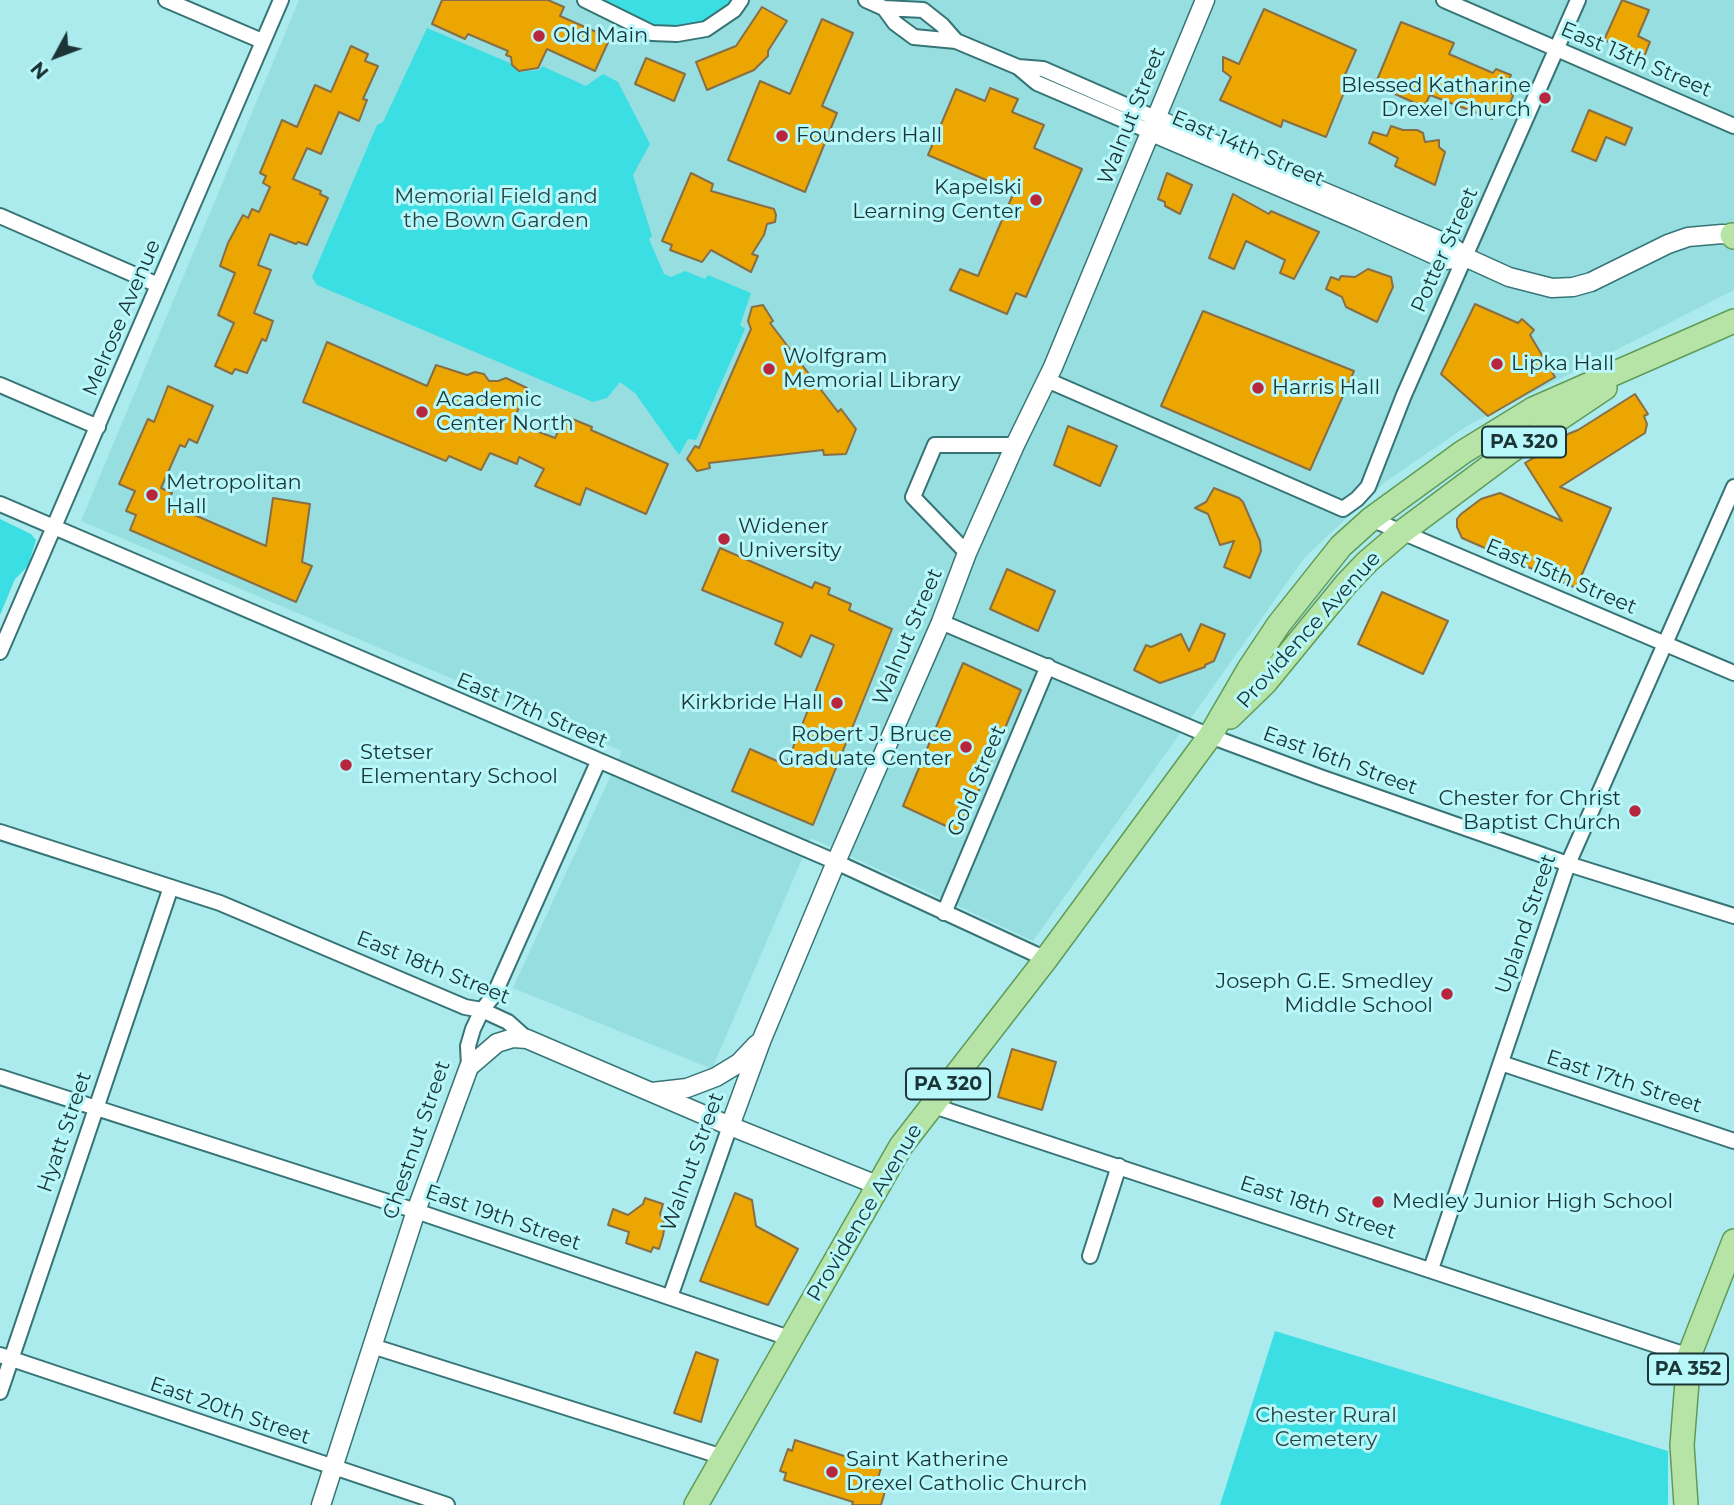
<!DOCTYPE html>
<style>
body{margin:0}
#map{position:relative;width:1734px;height:1505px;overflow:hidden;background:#acebed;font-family:Montserrat,sans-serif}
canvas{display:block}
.north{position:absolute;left:21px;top:21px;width:70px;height:70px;-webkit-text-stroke:5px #b9f8fa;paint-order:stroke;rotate:229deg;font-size:19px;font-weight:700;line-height:28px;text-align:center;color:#1b3435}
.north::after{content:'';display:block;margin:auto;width:24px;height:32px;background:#1b3435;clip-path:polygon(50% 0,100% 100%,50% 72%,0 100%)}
</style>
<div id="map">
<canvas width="1734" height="1505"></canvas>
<div class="north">N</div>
</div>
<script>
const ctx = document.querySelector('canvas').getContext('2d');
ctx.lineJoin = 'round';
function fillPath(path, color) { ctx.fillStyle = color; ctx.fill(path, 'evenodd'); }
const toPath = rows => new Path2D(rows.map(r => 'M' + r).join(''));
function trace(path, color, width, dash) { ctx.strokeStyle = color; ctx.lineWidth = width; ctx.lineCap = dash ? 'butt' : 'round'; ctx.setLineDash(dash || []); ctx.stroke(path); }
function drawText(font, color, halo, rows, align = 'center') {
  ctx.font = font + ' Montserrat,sans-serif'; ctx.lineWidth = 6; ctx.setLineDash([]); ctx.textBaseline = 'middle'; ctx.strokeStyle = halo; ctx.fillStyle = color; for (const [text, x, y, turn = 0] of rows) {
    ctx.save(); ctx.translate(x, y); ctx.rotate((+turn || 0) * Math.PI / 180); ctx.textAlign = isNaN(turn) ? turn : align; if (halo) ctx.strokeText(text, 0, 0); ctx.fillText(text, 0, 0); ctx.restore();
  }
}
const built = toPath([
 [299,0,1734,0,1734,290,1467,426,1385,482,1305,557,1033,941,811,838,712,1069,513,988,622,751,81,521]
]);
const green = toPath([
 [600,0,735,0,712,18,691,27,668,28,652,26],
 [427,28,510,63,519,72,539,70,542,66,586,86,603,74,618,82,650,144,633,175,652,236,649,239,664,274,671,277,685,271,705,279,708,275,751,293,740,325,745,329,696,440,688,439,679,455,635,393,620,382,607,398,593,402,317,285,312,277,377,125,383,122],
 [0,519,31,534,36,540,28,566,15,579,0,615],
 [1275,1331,1668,1451,1668,1505,1220,1505]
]);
const building = toPath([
 [442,0,548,0,564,7,560,16,610,38,595,71,547,49,538,68,519,71,512,65,511,57,506,55,508,51,468,34,465,39,432,24,442,0],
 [1622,0,1649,10,1638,36,1650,42,1644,57,1604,40,1622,0],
 [762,7,787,21,768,51,768,56,754,70,707,90,696,62,736,46,762,7],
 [1264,9,1356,50,1344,77,1349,80,1326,137,1283,120,1281,127,1220,100,1231,77,1223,71,1223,57,1239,64,1264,9],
 [822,19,853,33,822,106,837,113,805,192,728,160,760,81,790,94,822,19],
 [1401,22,1454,43,1449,54,1493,73,1496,69,1511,75,1507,85,1513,96,1506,112,1498,109,1492,119,1430,95,1424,107,1375,85,1401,22],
 [351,46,368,54,365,61,378,66,363,99,367,100,359,121,339,112,321,154,307,148,293,179,321,191,320,194,328,198,307,245,298,242,296,244,270,234,258,265,271,270,254,313,273,321,266,341,262,339,247,373,235,369,232,374,215,366,234,323,218,315,235,273,220,266,228,243,243,215,248,218,252,209,259,212,270,187,263,183,266,176,260,173,282,120,297,127,315,85,331,92,351,46],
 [646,58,685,74,674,101,635,84,646,58],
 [990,88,1018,99,1012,112,1044,125,1034,148,1082,169,1026,297,1016,293,1007,314,950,290,960,269,978,276,1014,192,928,155,956,89,985,101,990,88],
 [1589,110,1632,128,1625,145,1606,137,1596,161,1572,151,1589,110],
 [1391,126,1403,130,1417,130,1423,133,1425,142,1439,140,1439,147,1445,152,1435,185,1395,166,1398,158,1369,143,1373,132,1387,136,1391,126],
 [691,173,713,184,711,191,774,209,776,215,775,222,767,224,764,235,752,254,758,256,751,272,711,250,702,262,670,250,672,245,662,241,691,173],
 [1167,173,1192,185,1180,214,1165,206,1165,202,1158,199,1167,173],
 [1233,194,1269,214,1271,211,1319,232,1294,279,1280,273,1285,260,1246,241,1234,269,1209,258,1233,194],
 [1368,269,1391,277,1393,287,1377,322,1346,307,1342,297,1326,289,1331,277,1339,280,1341,276,1355,277,1368,269],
 [1475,304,1518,323,1522,319,1534,330,1530,335,1555,377,1488,416,1441,374,1475,304],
 [763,305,773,321,770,323,838,412,841,409,856,429,846,454,824,455,823,450,709,463,710,468,697,471,687,459,695,446,699,448,751,329,748,321,752,307,763,305],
 [1203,311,1354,371,1310,470,1161,406,1203,311],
 [327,342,427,386,436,365,467,375,475,372,484,374,489,381,498,381,506,378,527,388,513,422,555,438,565,416,592,427,591,430,668,464,646,514,586,488,580,505,535,486,544,469,519,457,517,464,490,453,481,470,449,456,446,461,303,402,327,342],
 [168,386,213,406,197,443,189,439,185,447,180,445,161,488,172,493,167,503,266,546,273,498,310,504,302,562,312,566,296,602,130,530,136,515,126,511,135,491,119,484,148,419,154,422,168,386],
 [1635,394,1648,414,1644,416,1647,424,1645,433,1560,487,1611,508,1576,588,1462,538,1457,527,1457,519,1461,514,1481,499,1500,493,1562,521,1525,463,1550,448,1548,445,1560,442,1568,434,1578,430,1635,394],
 [1068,426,1117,446,1100,486,1054,465,1068,426],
 [1214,488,1239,498,1243,502,1260,541,1261,551,1250,578,1224,567,1234,541,1220,545,1208,514,1195,508,1206,502,1214,488],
 [720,548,812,588,815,582,830,588,828,594,851,604,849,610,892,629,813,825,732,791,750,749,786,765,834,645,811,635,801,657,775,644,783,623,702,590,720,548],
 [1007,569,1055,591,1038,631,990,609,1007,569],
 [1382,592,1448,621,1423,674,1358,644,1382,592],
 [1201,624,1225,634,1214,661,1205,665,1205,667,1160,683,1134,670,1146,645,1151,647,1181,634,1189,651,1201,624],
 [963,663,1021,690,961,833,903,806,963,663],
 [1012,1049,1056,1062,1042,1110,998,1097,1012,1049],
 [735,1193,752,1200,756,1226,798,1249,768,1305,700,1281,735,1193],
 [645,1198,663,1204,660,1214,665,1224,663,1236,659,1249,653,1247,651,1252,626,1243,629,1232,608,1225,613,1209,628,1215,643,1204,645,1198],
 [696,1352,718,1360,701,1422,674,1413,696,1352],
 [795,1440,881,1468,878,1478,888,1481,881,1505,852,1505,853,1502,784,1480,786,1473,780,1471,788,1449,792,1451,795,1440]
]);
const minor = toPath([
 [166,0,262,41],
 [585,0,652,33,677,34,706,29,734,10,741,0],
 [866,0,884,8,923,10,942,25,956,41],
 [1444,0,1734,126],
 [884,8,895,23,914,37,956,41,1018,67,1037,83,1149,131],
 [1018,67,1043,69,1155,118],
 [0,216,158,285],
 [1047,380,1343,509,1357,499,1368,487,1404,395,1578,0],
 [0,385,98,427],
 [0,504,836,862,1046,959],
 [1371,519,1734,673],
 [967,553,913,497,935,445,1015,445],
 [941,622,1210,736,1320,777,1568,864,1734,916],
 [0,652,281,0],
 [0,832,220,903,465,1007,482,1010,508,1022,527,1039],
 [944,913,1048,666],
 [1501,1063,1734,1141],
 [469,1067,468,1046,473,1029,482,1010,494,995,598,762],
 [0,1077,416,1211,792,1339],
 [931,1105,1689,1356],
 [1090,1256,1119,1166],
 [1431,1269,1568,864,1734,487],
 [670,1297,730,1126],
 [372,1346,723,1457],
 [0,1355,447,1505],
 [0,1392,171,887]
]);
const tertiary = toPath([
 [1155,118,1317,189,1450,245,1465,257,1509,277,1552,288,1573,287,1591,282,1668,244,1688,237,1722,234,1734,235],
 [1149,131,1360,221,1446,260,1465,257],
 [652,1092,687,1088,716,1077,739,1063,757,1044],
 [730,1126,762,1039,836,862,941,622,967,553,1015,445,1053,367,1205,0],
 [321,1505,416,1211,469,1067,497,1043,513,1038,527,1039,730,1126,877,1185]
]);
const primary = toPath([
 [1732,235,1734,237],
 [1230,717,1265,683,1346,584,1367,562,1402,532,1508,453,1605,388],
 [696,1505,901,1146,1046,959,1210,736,1249,669,1279,624,1341,546,1371,519,1463,452,1533,409,1734,321],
 [1686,1505,1682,1445,1689,1356,1734,1241]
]);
const markers = [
 [539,36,7,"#b7263d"],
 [1545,98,7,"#b7263d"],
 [782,136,7,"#b7263d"],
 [1036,200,7,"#b7263d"],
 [1497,364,7,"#b7263d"],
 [769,369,7,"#b7263d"],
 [1258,388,7,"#b7263d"],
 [422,412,7,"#b7263d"],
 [152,495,7,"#b7263d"],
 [724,539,7,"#b7263d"],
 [837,703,7,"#b7263d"],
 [966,747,7,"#b7263d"],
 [346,765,7,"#b7263d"],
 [1635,811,7,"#b7263d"],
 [1447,994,7,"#b7263d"],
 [1378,1202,7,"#b7263d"],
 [832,1472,7,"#b7263d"]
];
const shields = [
 [1524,442,84],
 [948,1084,84],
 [1688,1369,80]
];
const shieldNames = [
 ["PA 320",1524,442],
 ["PA 320",948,1084],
 ["PA 352",1688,1369]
];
const poiNames = [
 ["Old Main",553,36],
 ["Blessed Katharine",1531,86,"right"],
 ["Drexel Church",1531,110,"right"],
 ["Founders Hall",796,136],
 ["Kapelski",1022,188,"right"],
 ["Learning Center",1022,212,"right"],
 ["Wolfgram",783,357],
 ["Memorial Library",783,381],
 ["Lipka Hall",1511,364],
 ["Harris Hall",1272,388],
 ["Academic",436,400],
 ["Center North",436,424],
 ["Metropolitan",166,483],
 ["Hall",166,507],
 ["Widener",738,527],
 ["University",738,551],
 ["Kirkbride Hall",823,703,"right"],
 ["Robert J. Bruce",952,735,"right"],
 ["Graduate Center",952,759,"right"],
 ["Stetser",360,753],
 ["Elementary School",360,777],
 ["Chester for Christ",1621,799,"right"],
 ["Baptist Church",1621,823,"right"],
 ["Joseph G.E. Smedley",1433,982,"right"],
 ["Middle School",1433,1006,"right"],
 ["Medley Junior High School",1392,1202],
 ["Saint Katherine",846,1460],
 ["Drexel Catholic Church",846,1484]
];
const streetNames = [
 ["East 13th Street",1636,60,23],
 ["Walnut Street",1132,116,-68],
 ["East 14th Street",1248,149,23],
 ["Potter Street",1445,250,-66],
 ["Melrose Avenue",122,318,-67],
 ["East 15th Street",1561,577,23],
 ["Providence Avenue",1309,630,-48],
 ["Walnut Street",908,637,-67],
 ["East 17th Street",532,711,23],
 ["East 16th Street",1340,761,20],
 ["Gold Street",977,781,-67],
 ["Upland Street",1526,924,-71],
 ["East 18th Street",433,968,22],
 ["East 17th Street",1624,1082,18],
 ["Hyatt Street",65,1132,-71],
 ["Chestnut Street",417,1140,-71],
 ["Walnut Street",693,1162,-70],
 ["East 18th Street",1318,1208,18],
 ["Providence Avenue",865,1213,-59],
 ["East 19th Street",503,1218,19],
 ["East 20th Street",230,1411,19]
];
const parkNames = [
 ["Memorial Field and",496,197],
 ["the Bown Garden",496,221],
 ["Chester Rural",1326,1416],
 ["Cemetery",1326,1440]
];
fillPath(built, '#96dee0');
fillPath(green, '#3bdee3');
fillPath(building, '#eba601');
trace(building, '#866e47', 2);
trace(minor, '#377476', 18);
trace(tertiary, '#377476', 21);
trace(primary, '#609b57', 26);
trace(minor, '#fff', 14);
trace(tertiary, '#fff', 18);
trace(primary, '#b6e4a6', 23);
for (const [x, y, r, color] of markers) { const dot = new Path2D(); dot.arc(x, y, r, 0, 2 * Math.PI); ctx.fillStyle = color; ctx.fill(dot); trace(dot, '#b9f8fa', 2.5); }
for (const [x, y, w] of shields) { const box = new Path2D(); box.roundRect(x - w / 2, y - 15.5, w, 31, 5); ctx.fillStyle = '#b9f8fa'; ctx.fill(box); trace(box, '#1b3435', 2); }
drawText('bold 19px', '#1b3435', null, shieldNames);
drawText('21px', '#1b3435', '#b9f8fa', poiNames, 'left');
drawText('21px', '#1b3435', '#b9f8fa', streetNames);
drawText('21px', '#254546', '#b9f8fa', parkNames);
</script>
